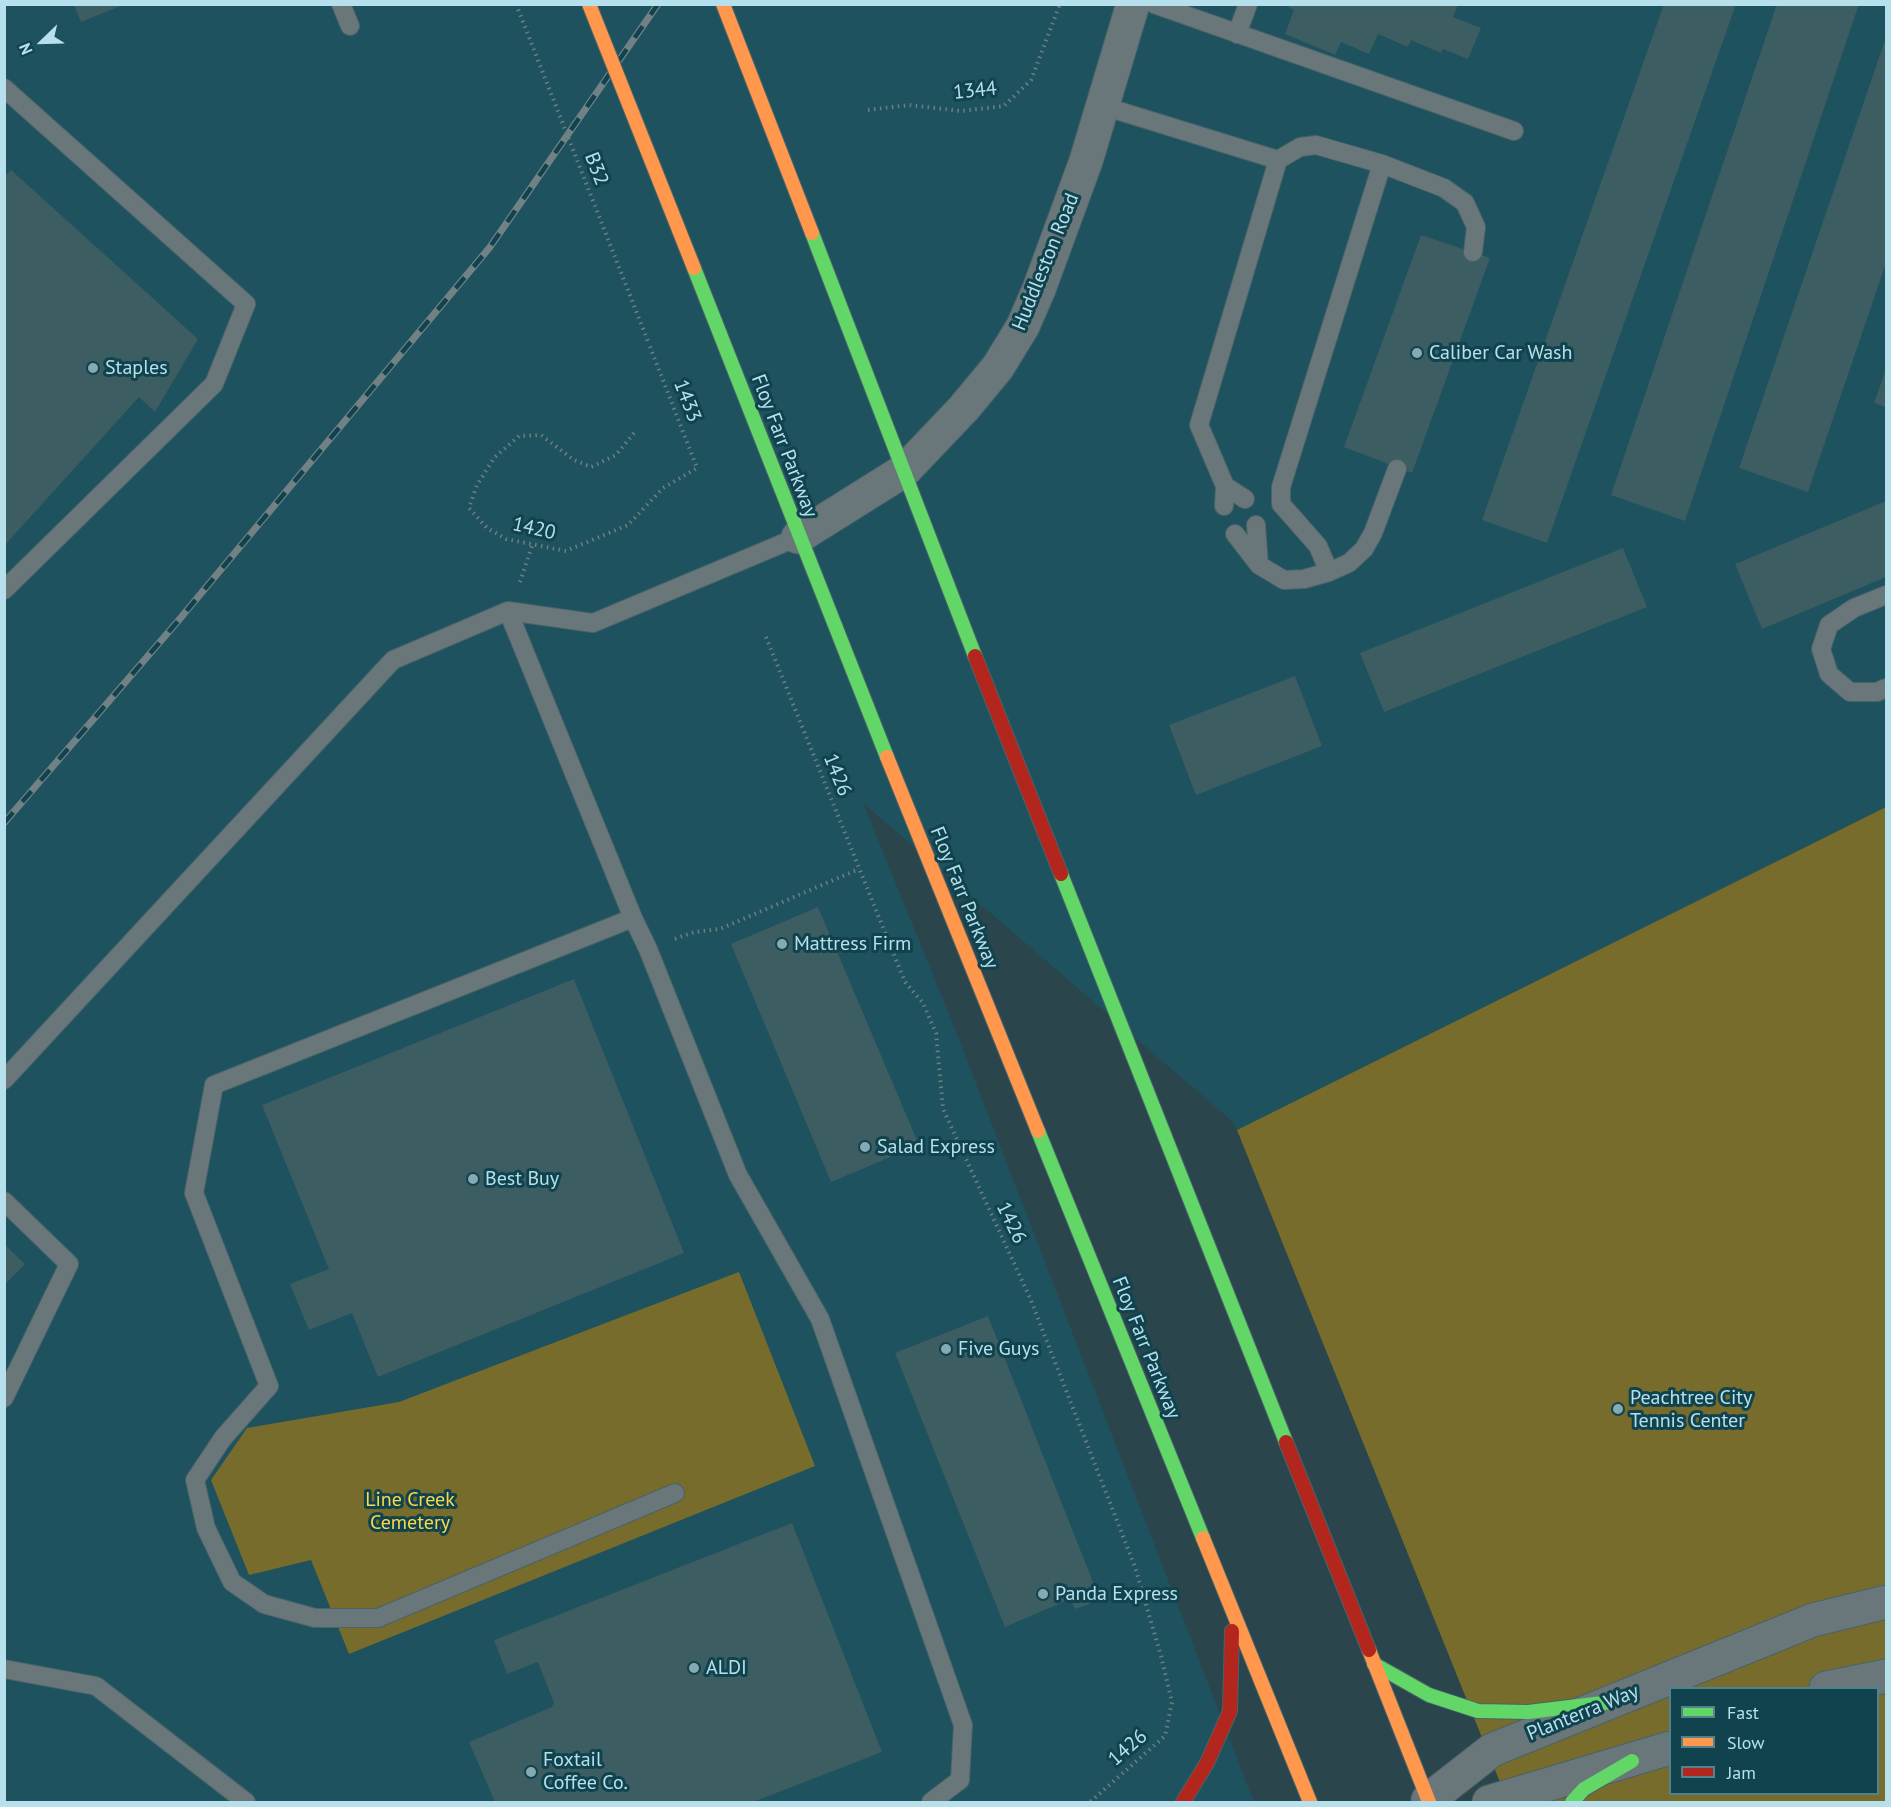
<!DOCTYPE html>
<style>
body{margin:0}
#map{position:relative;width:1891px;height:1807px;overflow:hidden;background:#2a464c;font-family:"PT Sans",sans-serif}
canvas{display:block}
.frame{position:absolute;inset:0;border:6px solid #b6e0eb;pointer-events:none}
.legend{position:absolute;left:1669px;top:1687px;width:210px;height:108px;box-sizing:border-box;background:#10434e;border:2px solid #52828d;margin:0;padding:8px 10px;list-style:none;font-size:18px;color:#b6e0eb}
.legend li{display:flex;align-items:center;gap:12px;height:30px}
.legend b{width:30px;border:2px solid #52828d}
.north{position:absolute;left:12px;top:12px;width:60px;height:60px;-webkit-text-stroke:4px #10434e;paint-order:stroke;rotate:247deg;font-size:16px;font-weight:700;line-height:24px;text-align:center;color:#b6e0eb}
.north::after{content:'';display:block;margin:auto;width:21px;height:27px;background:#b6e0eb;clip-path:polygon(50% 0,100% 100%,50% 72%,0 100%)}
</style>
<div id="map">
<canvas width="1891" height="1807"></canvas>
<div class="frame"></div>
<ul class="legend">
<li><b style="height:8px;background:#63d668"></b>Fast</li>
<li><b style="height:8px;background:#ff974d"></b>Slow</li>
<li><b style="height:8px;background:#b3261e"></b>Jam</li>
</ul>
<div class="north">N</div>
</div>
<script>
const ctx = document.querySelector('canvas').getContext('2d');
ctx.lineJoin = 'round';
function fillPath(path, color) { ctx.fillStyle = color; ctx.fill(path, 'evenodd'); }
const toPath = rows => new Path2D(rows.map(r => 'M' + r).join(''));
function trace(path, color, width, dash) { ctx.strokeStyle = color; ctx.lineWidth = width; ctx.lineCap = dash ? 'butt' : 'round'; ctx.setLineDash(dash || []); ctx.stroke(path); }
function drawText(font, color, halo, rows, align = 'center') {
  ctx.font = font + ' "PT Sans",sans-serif'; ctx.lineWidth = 6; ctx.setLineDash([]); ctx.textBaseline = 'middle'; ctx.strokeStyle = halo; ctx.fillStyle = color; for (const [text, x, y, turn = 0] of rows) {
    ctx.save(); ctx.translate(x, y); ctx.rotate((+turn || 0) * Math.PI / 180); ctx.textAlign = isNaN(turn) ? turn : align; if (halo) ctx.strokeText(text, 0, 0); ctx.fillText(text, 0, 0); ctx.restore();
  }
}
const built = toPath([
 [5,5,1886,5,1886,807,1237,1130,1233,1122,863,803,953,1024,1254,1802,5,1802]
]);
const green = toPath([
 [1886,807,1886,1802,1508,1802,1237,1130],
 [1670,1688,1878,1688,1878,1794,1670,1794],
 [739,1272,815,1466,349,1654,311,1560,249,1575,211,1480,247,1428,399,1402]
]);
const building = toPath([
 [1283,4,1458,4,1453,17,1481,28,1468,59,1443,49,1441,53,1411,40,1408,47,1378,34,1369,54,1341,42,1335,55,1285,34,1294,10],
 [1664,4,1736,4,1547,543,1482,520],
 [1777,4,1859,4,1685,521,1611,495],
 [74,5,123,5,81,22],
 [1886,37,1886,263,1808,492,1739,468],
 [11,170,198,339,155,412,139,397,4,546,4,177],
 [1421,235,1490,258,1412,473,1344,447],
 [1886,369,1886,407,1874,403],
 [1886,501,1886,577,1762,629,1735,564],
 [1623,548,1647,607,1384,712,1360,653],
 [1295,676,1322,746,1196,795,1169,725],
 [818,907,919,1145,831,1182,731,944],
 [574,979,684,1253,378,1377,352,1313,309,1330,290,1284,329,1269,262,1105],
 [4,1244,25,1264,4,1285],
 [988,1316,1100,1600,1075,1609,1070,1599,1005,1627,895,1353],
 [792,1523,882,1752,753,1802,495,1802,469,1742,552,1707,554,1703,538,1662,507,1674,494,1640]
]);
const path = toPath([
 [868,110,909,105,961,111,1004,106,1031,80,1060,4],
 [634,433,616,455,591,467,574,460,541,435,519,436,494,458,477,485,469,508,487,528,506,539,566,551,628,525,663,488,697,468,649,344],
 [520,582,532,546],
 [766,637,905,982,923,1003,936,1033,943,1109,1030,1298,1135,1567,1161,1656,1172,1702,1165,1736,1090,1802],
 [675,939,694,932,720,929,859,869]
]);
const lane = toPath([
 [341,4,350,26],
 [1154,4,1514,131],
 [1237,34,1248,4],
 [4,88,246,304,214,384,4,590],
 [1103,106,1278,160],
 [1225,486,1245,499],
 [1224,506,1225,486,1199,425,1278,160,1300,147,1316,145,1382,164,1444,188,1465,203,1476,227,1473,252],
 [1256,525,1259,565],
 [1235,534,1259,565,1284,580,1304,579,1329,572,1349,563,1364,549,1373,533,1397,469],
 [1329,572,1318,546,1281,504,1281,487,1382,164],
 [1886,595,1854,608,1829,625,1821,649,1829,674,1850,692,1877,692,1886,688],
 [508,611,633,918,648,949,738,1175,820,1319,963,1725,960,1780,931,1802],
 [633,918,214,1085,194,1193,269,1386,223,1438,195,1480,206,1528,232,1582,264,1604,315,1618,378,1618,675,1493],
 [4,1080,393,660,508,611,593,623,798,537],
 [4,1201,69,1264,4,1398],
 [4,1669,96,1686,246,1802]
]);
const street = toPath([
 [798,537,905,470,964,408,998,367,1023,326,1039,289,1086,161,1133,4],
 [1826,1688,1886,1676],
 [1428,1800,1492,1750,1813,1620,1886,1602],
 [1489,1802,1670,1748]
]);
const fast = toPath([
 [812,233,975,656],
 [694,268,887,757],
 [1061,874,1286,1442],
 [1038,1131,1203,1538],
 [1374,1664,1429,1695,1478,1711,1528,1712,1611,1702],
 [1572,1802,1584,1789,1632,1761]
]);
const slow = toPath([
 [723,4,812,233],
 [887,757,1038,1131],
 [1203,1538,1310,1802],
 [1369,1650,1429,1802]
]);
const jam = toPath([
 [975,656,1061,874],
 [1286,1442,1369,1650],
 [1183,1802,1207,1763,1230,1711,1232,1631]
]);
const rail = toPath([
 [4,823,178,621,490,247,658,4]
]);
const pathBridge = toPath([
 [516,4,649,344]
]);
const slowBridge = toPath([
 [589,4,694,268]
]);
const markers = [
 [1417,353,6,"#85aab3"],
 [93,368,6,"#85aab3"],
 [782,944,6,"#85aab3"],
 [865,1147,6,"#85aab3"],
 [473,1179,6,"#85aab3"],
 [946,1349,6,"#85aab3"],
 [1618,1409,6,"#85aab3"],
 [1043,1594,6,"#85aab3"],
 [694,1668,6,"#85aab3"],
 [531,1772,6,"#85aab3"]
];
const streetNames = [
 ["1344",975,91,-6],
 ["B32",596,169,69],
 ["Huddleston Road",1046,262,-68],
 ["1433",687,401,69],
 ["Floy Farr Parkway",784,446,69],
 ["1420",534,529,13],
 ["1426",837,775,68],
 ["Floy Farr Parkway",964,898,68],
 ["1426",1011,1223,64],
 ["Floy Farr Parkway",1146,1348,68],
 ["Planterra Way",1583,1713,-22],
 ["1426",1128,1748,-41]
];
const poiNames = [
 ["Caliber Car Wash",1429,353],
 ["Staples",105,368],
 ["Mattress Firm",794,944],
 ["Salad Express",877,1147],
 ["Best Buy",485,1179],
 ["Five Guys",958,1349],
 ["Peachtree City",1630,1398],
 ["Tennis Center",1630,1421],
 ["Panda Express",1055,1594],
 ["ALDI",706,1668],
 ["Foxtail",543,1760],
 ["Coffee Co.",543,1783]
];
const parkNames = [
 ["Line Creek",410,1500],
 ["Cemetery",410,1523]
];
fillPath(built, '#1e525e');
fillPath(green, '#786c2c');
fillPath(building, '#3c5d61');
trace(lane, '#486369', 20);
trace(street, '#486369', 35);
trace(fast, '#486369', 16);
trace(slow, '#486369', 16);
trace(jam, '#486369', 16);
trace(path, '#6e7e82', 4, [1.5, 4.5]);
trace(lane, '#69777b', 18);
trace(street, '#69777b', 33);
trace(fast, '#63d668', 14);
trace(slow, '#ff974d', 14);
trace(jam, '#b3261e', 14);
trace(rail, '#718184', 7);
trace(rail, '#10434e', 4.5, [14]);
trace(slowBridge, '#486369', 16, []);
trace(pathBridge, '#6e7e82', 4, [1.5, 4.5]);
trace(slowBridge, '#ff974d', 14);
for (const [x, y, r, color] of markers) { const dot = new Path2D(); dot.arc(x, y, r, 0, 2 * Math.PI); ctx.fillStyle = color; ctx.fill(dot); trace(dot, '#10434e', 2); }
drawText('20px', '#b6e0eb', '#10434e', streetNames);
drawText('20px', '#b6e0eb', '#10434e', poiNames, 'left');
drawText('20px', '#fcd94a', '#10434e', parkNames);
</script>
